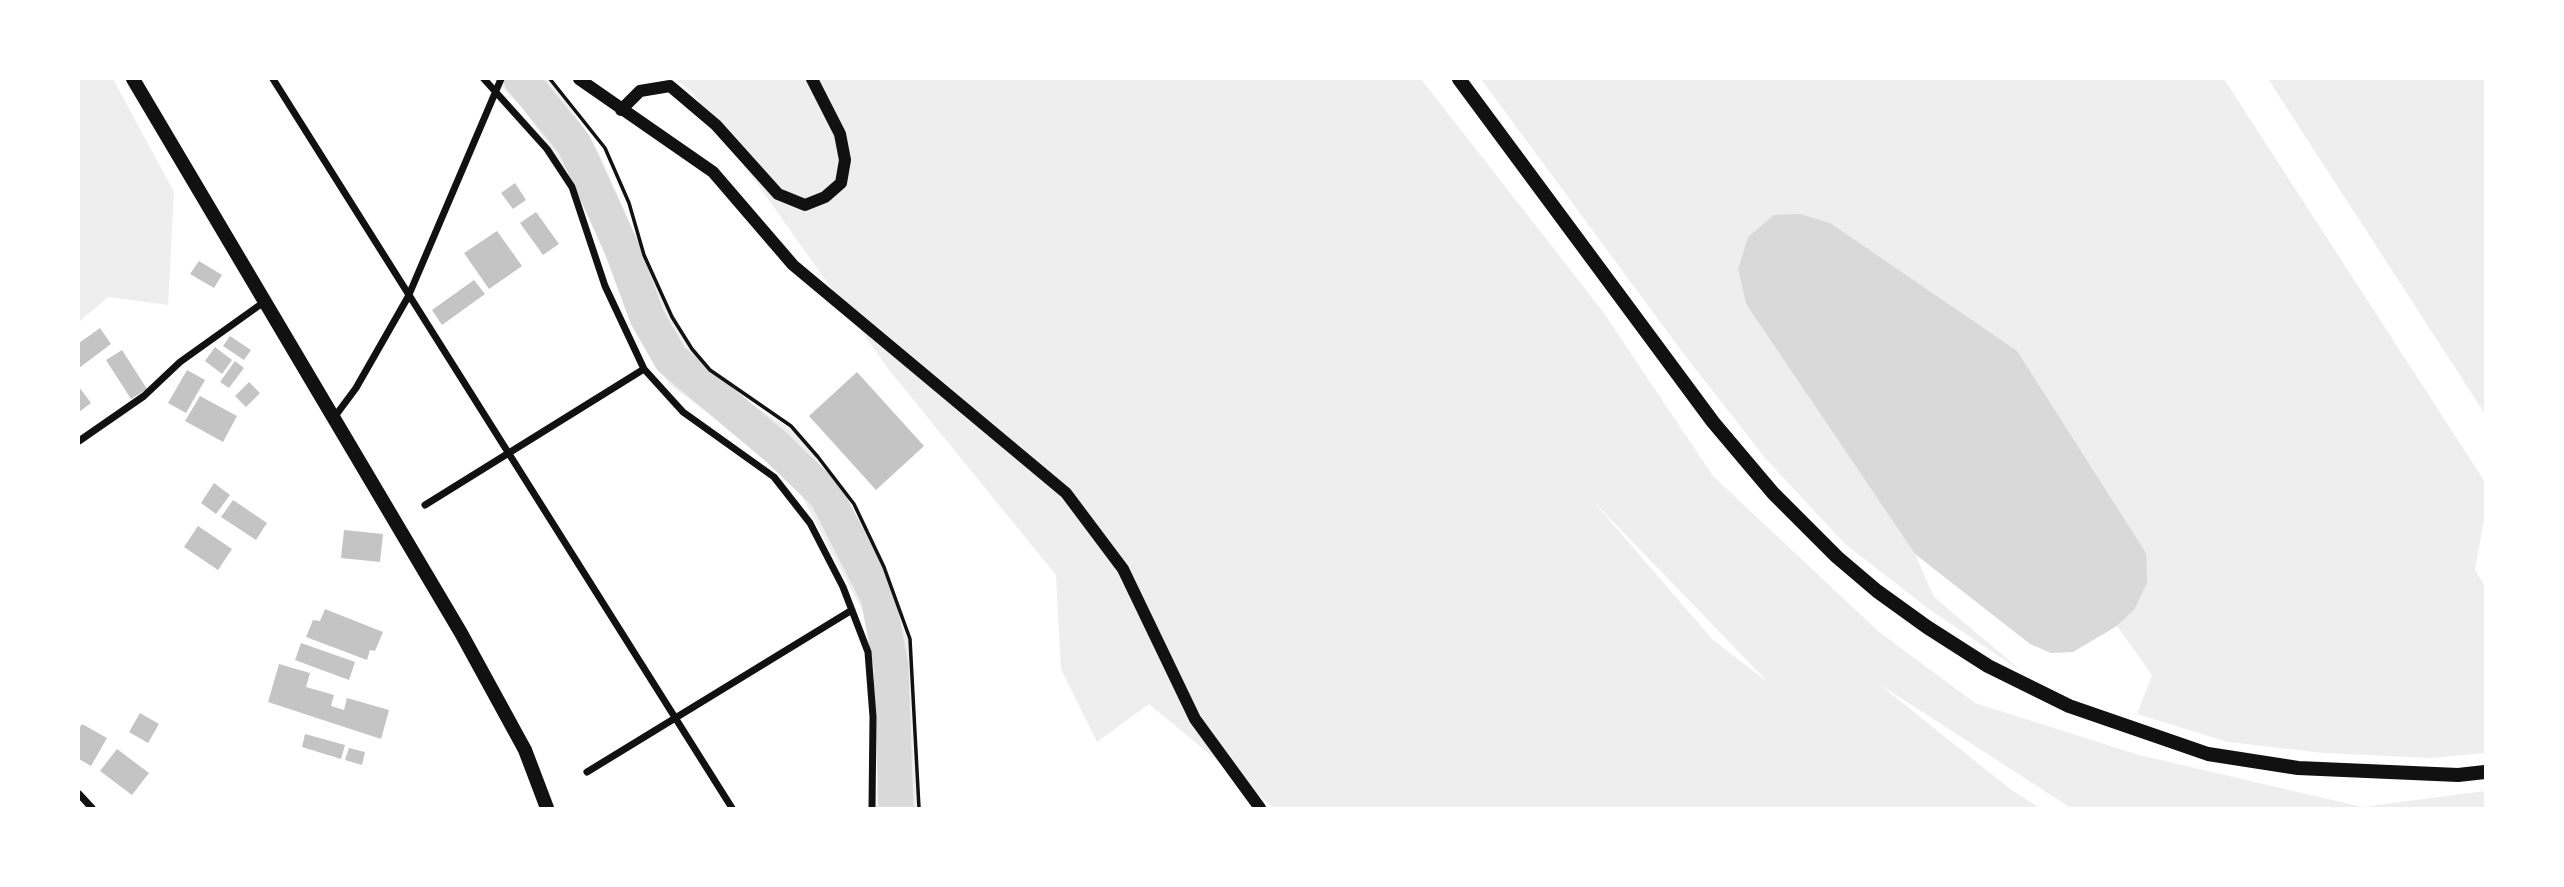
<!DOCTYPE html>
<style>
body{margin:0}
#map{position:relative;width:2564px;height:887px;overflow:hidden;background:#fff;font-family:Literata,serif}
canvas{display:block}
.frame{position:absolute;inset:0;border:80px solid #fff;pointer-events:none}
</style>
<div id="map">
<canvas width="2564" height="887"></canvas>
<div class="frame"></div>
</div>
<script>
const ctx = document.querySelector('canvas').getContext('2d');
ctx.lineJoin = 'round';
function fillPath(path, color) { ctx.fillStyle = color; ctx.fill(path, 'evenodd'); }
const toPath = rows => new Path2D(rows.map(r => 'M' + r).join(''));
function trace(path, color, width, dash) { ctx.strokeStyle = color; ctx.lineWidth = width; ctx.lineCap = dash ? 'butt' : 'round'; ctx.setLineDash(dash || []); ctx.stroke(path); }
const green = toPath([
 [79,79,113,79,174,192,168,305,108,297,79,322],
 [493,79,552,79,599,153,656,282,708,375,800,436,866,529,911,648,920,808,876,808,880,737,870,625,790,474,669,384,629,319,580,190,521,106],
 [676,79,1421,79,1604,313,1713,476,1878,631,1975,703,2139,755,2362,807,2485,791,2485,808,2071,808,1879,684,2010,789,2040,808,1274,808,1149,704,1097,742,1061,669,1056,575,889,370,693,93],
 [1591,499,1765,679,1765,680,1713,640],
 [1481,79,2224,79,2485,482,2485,514,2475,570,2485,586,2485,753,2431,758,2324,753,2228,742,2137,714,2152,675,2117,626,2134,610,1748,237,1738,269,1746,304,1915,554,1934,597,2024,673,1930,610,1845,544,1766,459,1683,353],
 [2268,79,2485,79,2485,414]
]);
const water = toPath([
 [1800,214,1830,223,2017,351,2146,553,2147,583,2134,610,2117,626,2073,652,2051,653,2030,644,1915,554,1746,304,1738,269,1748,237,1774,215]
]);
const river = toPath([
 [521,79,574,144,623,251,647,317,671,359,776,447,826,495,878,597,891,666,896,808]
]);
const building = toPath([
 [515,183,526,200,513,209,501,193],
 [536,212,559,244,543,255,520,223],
 [497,231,522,266,489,289,464,253],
 [199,261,222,275,214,288,190,274],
 [474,280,485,294,442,325,432,310],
 [100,328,111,344,79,368,79,343],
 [230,336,251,350,244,360,223,346],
 [215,347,232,360,222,374,205,361],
 [122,350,147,389,131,399,106,360],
 [235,361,244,368,229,388,220,382],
 [187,370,205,380,186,413,168,403],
 [857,372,924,446,876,490,809,416],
 [249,382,260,393,246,407,235,396],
 [79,387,91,403,79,412],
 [200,396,237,416,223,442,185,421],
 [214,483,230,495,216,514,201,503],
 [233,500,267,523,256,540,221,517],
 [198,526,232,549,218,570,184,547],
 [344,530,383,534,380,562,341,558],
 [325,609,383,632,375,651,370,650,367,660,306,637,313,620,320,621],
 [301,643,355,662,349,680,295,660],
 [279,664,310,673,306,687,334,695,331,706,344,710,347,698,389,710,381,739,268,702],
 [140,713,159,724,148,743,129,732],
 [82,724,107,738,91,766,79,759,79,729],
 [305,734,345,745,341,759,302,747],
 [349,748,365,752,362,765,345,760],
 [117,749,149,773,132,795,100,771]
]);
const path = toPath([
 [550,79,605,148,629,203,644,255,672,317,692,349,710,370,791,426,818,457,854,504,884,567,910,639,919,808]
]);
const minor = toPath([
 [273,79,732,808],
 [484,79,547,149,572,187,605,286,644,369,683,412,774,477,810,523,843,587,868,652,873,717,872,808],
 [333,419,356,388,408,297,501,79],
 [79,441,144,396,180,362,264,302],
 [425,505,644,369],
 [587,772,852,610],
 [79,794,92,808]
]);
const tertiary = toPath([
 [579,79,713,172,793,265,1066,493,1123,569,1195,719,1260,808],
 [621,110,640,91,670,86,716,125,778,194,805,205,825,197,841,183,845,160,840,134,812,79]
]);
const secondary = toPath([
 [133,79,461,633,525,750,547,808],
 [1459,79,1713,422,1773,493,1837,557,1877,591,1927,627,1988,666,2069,706,2208,754,2298,768,2458,775,2485,772]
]);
fillPath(green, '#eee');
fillPath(water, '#d9d9d9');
trace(river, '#d9d9d9', 35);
fillPath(building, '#c4c4c4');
trace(path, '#111', 3.5);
trace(minor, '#111', 7);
trace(tertiary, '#111', 12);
trace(secondary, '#111', 14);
</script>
